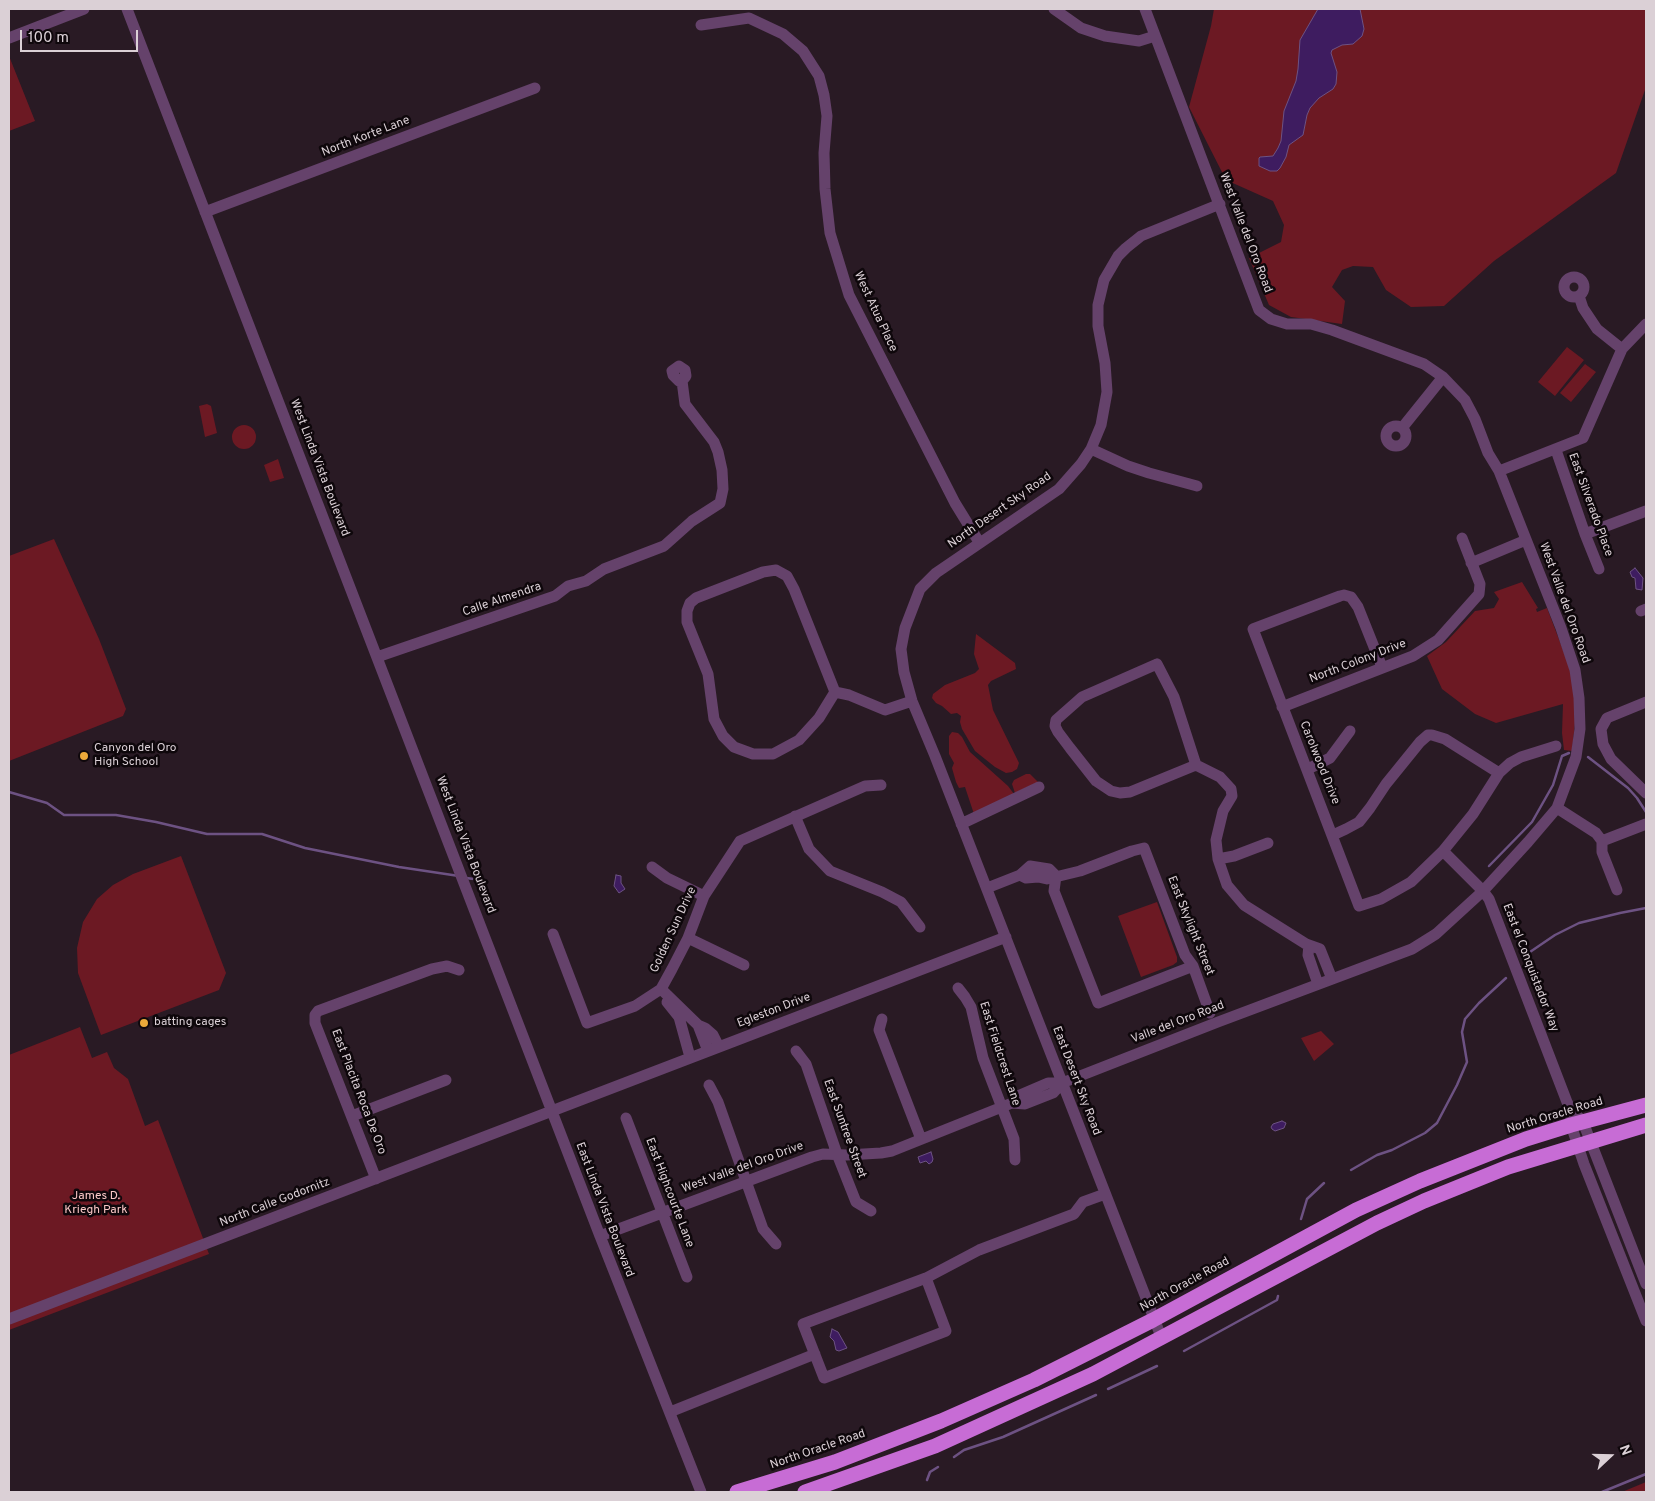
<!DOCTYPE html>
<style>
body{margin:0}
#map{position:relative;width:1655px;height:1501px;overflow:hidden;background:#291a24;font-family:Overpass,sans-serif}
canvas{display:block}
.frame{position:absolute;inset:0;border:10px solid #dbd0d6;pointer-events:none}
.north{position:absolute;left:1585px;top:1431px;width:50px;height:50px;-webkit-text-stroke:4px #0e070b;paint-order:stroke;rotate:69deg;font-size:14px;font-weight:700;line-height:20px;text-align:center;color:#dbd0d6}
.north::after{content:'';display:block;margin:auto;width:18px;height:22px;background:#dbd0d6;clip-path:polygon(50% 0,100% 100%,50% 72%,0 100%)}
.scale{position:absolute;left:20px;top:30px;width:118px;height:22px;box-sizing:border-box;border:2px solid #dbd0d6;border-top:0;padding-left:6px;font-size:15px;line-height:18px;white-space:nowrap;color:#dbd0d6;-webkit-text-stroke:4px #0e070b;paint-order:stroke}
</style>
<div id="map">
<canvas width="1655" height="1501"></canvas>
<div class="frame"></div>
<div class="north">N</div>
<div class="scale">100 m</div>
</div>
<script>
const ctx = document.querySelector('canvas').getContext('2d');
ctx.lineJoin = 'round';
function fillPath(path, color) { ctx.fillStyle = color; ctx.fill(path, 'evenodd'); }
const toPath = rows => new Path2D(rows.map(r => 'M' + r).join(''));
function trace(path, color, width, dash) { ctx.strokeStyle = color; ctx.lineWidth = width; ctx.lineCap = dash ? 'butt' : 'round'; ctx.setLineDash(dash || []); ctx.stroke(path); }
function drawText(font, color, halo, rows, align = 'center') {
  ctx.font = font + ' Overpass,sans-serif'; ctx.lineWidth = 5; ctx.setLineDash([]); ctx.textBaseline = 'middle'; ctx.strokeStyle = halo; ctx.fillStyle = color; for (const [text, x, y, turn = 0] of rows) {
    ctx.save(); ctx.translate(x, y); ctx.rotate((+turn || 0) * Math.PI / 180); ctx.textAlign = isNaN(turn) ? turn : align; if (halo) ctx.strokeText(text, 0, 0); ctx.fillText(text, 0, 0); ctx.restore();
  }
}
const green = toPath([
 [1214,9,1646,9,1646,87,1616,173,1494,261,1444,306,1411,307,1386,290,1373,267,1353,266,1342,270,1332,287,1345,301,1342,324,1291,317,1269,305,1249,258,1281,242,1284,225,1273,201,1226,180,1189,107,1211,26],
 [9,56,35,121,9,131],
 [1567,347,1584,360,1555,396,1538,382],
 [1585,364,1596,372,1571,402,1560,393],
 [207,404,211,406,217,433,205,437,199,406],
 '232 437a12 12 0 1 1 24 0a12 12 0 1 1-24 0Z',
 [278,459,284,478,270,482,264,465],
 [54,539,99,639,126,709,123,716,9,761,9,556],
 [1522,582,1538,608,1536,609,1537,612,1547,608,1568,663,1572,679,1576,713,1572,751,1564,750,1562,733,1563,704,1496,723,1475,714,1442,689,1427,656,1446,642,1475,611,1494,608,1499,599,1494,592],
 [976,634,1015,663,1016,669,991,681,988,685,993,710,1019,763,1017,769,1012,772,1006,773,995,767,975,751,962,729,960,722,961,716,957,713,951,714,942,706,936,703,932,698,933,694,945,685,975,673,979,669,974,654],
 [952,732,958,733,962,737,970,752,1008,786,1014,794,974,814,965,787,959,788,956,782,952,768,954,763,949,754,949,736],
 [1026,774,1030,774,1038,782,1015,793,1012,784,1014,780],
 [181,856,226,973,219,990,101,1035,78,973,77,948,83,922,97,899,113,885,133,874],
 [1157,902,1177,957,1177,962,1173,965,1141,977,1118,916],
 [80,1027,92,1058,107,1052,114,1068,128,1079,145,1126,158,1120,209,1254,9,1330,9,1055],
 [1321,1031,1334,1044,1314,1061,1301,1038],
 [1646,1482,1646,1492,1622,1492]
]);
const water = toPath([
 [1318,9,1360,9,1364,29,1362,36,1353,44,1342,45,1332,50,1331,53,1337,72,1336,84,1333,89,1319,98,1310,108,1307,115,1303,135,1289,145,1286,157,1280,168,1277,171,1270,171,1259,166,1259,158,1260,157,1273,156,1278,148,1281,141,1284,111,1296,81,1298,69,1300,40,1318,9],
 [1635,568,1643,578,1642,590,1636,589,1635,578,1632,577,1630,572,1635,568],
 [616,875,621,876,621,883,625,889,619,893,614,886,616,875],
 [1282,1121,1286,1123,1284,1128,1275,1131,1272,1129,1271,1127,1273,1124,1282,1121],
 [931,1152,933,1159,932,1162,929,1164,926,1161,920,1163,918,1157,931,1152],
 [832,1329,838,1332,847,1348,839,1351,836,1350,834,1341,830,1337,832,1329]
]);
const stream = toPath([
 [1588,757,1628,788,1637,798,1646,812],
 [9,792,47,803,64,815,116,815,156,822,207,834,262,834,305,848,399,867,459,876],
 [1489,866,1532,822,1553,785,1562,756,1569,753],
 [466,878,482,880],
 [1527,954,1555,935,1579,923,1620,913,1646,908],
 [1351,1170,1377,1155,1392,1150,1425,1133,1437,1123,1457,1085,1467,1062,1462,1032,1465,1019,1479,1003,1506,978],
 [1301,1219,1307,1199,1324,1183],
 [1184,1351,1277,1300,1278,1296],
 [1108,1389,1157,1366],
 [954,1457,964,1450,1003,1437,1096,1395],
 [927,1480,930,1472,938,1467],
 [1602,1492,1646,1474]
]);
const minor = toPath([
 [127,9,600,1236,701,1492],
 [1054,9,1081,28,1105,36,1139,41,1155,36],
 [701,25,749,18,783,34,803,51,819,76,824,95,827,116,824,153,825,189,830,233,849,295,955,503,979,542],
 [9,38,84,9],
 [205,212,535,88],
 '1564 287a10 10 0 1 1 20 0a10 10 0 1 1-20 0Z',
 [1579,296,1583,308,1597,329,1622,349],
 '1386 436a10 10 0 1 1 20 0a10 10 0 1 1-20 0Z',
 [1402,428,1443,377],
 [1091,449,1128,466,1149,473,1197,486],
 [1556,450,1585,534,1599,569],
 [1499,471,1583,438,1622,349,1646,324],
 [1585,534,1646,511],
 [1471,563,1526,540],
 [776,570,787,576,794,589,835,692,819,718,799,740,773,754,753,754,734,747,723,736,714,719,708,674,687,622,687,611,690,603,696,598,763,572,776,570],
 [1351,597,1344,595,1340,596,1253,629,1359,906,1381,899,1411,882,1443,851,1473,814,1499,773,1510,763,1521,757,1556,746],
 [1351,597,1358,607,1382,667],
 [1641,611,1646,609],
 [377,657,555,596,568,586,586,581,604,569,664,546,692,521,720,503,723,489,722,470,718,452,714,442,685,404,682,381,686,376,685,370,679,366,672,371,673,375,679,381,682,381],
 [1157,664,1174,697,1196,765,1130,792,1120,793,1111,791,1096,781,1070,748,1058,732,1055,726,1056,720,1082,697,1157,664],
 [835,692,849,695,885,710,912,701],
 [1646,702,1607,718,1601,729,1603,744,1611,759,1646,793],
 [1282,707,1413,656,1438,640,1479,594,1480,584,1462,538],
 [1432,735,1445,739,1499,773],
 [1196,765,1220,777,1231,789,1232,796,1223,811,1216,840,1218,859,1227,885,1244,905,1306,944,1320,949,1332,979],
 [1308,769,1330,758,1350,731],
 [1557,808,1596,833,1602,841,1602,852,1617,890],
 [795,816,809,849,830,871,882,892,901,902,920,927],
 [961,824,1039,787],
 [1333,835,1346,829,1359,822,1370,808,1386,784,1420,742,1428,735,1432,735],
 [1602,841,1646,824],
 [1443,851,1483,891,1489,899,1567,1102,1570,1108,1583,1122,1646,1284],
 [1218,859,1234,856,1268,843],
 [652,867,667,878,704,896],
 [1020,875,1026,878,1038,877,1047,879,1080,871,1132,851,1144,848,1185,955,1193,966,1210,1013],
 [1056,876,1054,891,1098,1003,1193,966],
 [987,888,1020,875,1030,866,1049,869,1056,876],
 [553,934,587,1023,635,1006,661,989,672,969,688,938,704,896,740,841,865,786,881,785],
 [688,938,744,965],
 [1309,945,1308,955,1318,984],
 [958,988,965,997,971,1007,983,1058,1014,1139,1015,1160],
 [661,989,698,1025,708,1051],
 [667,1002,679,1017,690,1057],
 [882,1019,879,1030,921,1139],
 [698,1025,705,1028,713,1035,719,1047],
 [796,1051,806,1064,837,1154,856,1202,871,1211],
 [709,1085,718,1102,763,1229,776,1244],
 [1012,1103,1020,1095,1048,1083,1062,1083,1218,1022,1412,949,1436,934,1483,891,1528,842,1557,808,1576,757,1580,729,1579,698,1575,670,1561,628,1499,471,1488,453,1475,419,1465,400,1443,377,1424,364,1332,330,1311,324,1287,324,1271,319,1259,310,1145,9],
 [352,1116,446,1080],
 [626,1118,687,1277],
 [1571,1118,1571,1125,1584,1164,1646,1321],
 [376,1179,315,1023,315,1015,318,1011,432,969,447,966,459,970],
 [600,1236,812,1157,823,1154,847,1155,881,1153,892,1151,1012,1103,1025,1104,1053,1093,1062,1083],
 [926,1278,946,1331,824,1378,803,1324,926,1278,979,1250,1074,1214,1083,1202,1105,1194],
 [9,1319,1006,937],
 [1162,1339,935,756,912,701,904,672,901,649,905,628,920,589,936,573,1059,489,1081,464,1091,449,1101,425,1107,392,1105,363,1098,326,1098,305,1104,280,1118,256,1126,248,1141,236,1220,204],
 [670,1412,815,1354]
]);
const highway = toPath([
 [737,1492,835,1462,941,1421,1034,1380,1153,1320,1356,1210,1420,1181,1526,1139,1571,1125,1646,1105],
 [805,1492,935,1446,1093,1374,1377,1223,1424,1201,1508,1167,1646,1125]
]);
const markers = [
 [84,756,5,"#eba93a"],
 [144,1023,5,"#eba93a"]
];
const streetNames = [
 ["North Korte Lane",366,137,-21],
 ["West Valle del Oro Road",1245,233,69],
 ["West Atua Place",875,312,65],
 ["West Linda Vista Boulevard",319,468,69],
 ["East Silverado Place",1590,505,70],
 ["North Desert Sky Road",1000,511,-35],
 ["Calle Almendra",502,600,-19],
 ["West Valle del Oro Road",1564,603,70],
 ["North Colony Drive",1358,662,-21],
 ["Carolwood Drive",1319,763,68],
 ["West Linda Vista Boulevard",465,845,69],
 ["East Skylight Street",1190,926,68],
 ["Golden Sun Drive",674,930,-65],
 ["East el Conquistador Way",1530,968,69],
 ["Egleston Drive",774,1011,-21],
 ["Valle del Oro Road",1178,1023,-21],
 ["East Fieldcrest Lane",999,1054,72],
 ["East Desert Sky Road",1076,1081,69],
 ["East Placita Roca De Oro",358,1092,69],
 ["North Oracle Road",1555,1116,-17],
 ["East Suntree Street",844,1129,70],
 ["West Valle del Oro Drive",743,1168,-20],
 ["East Highcourte Lane",669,1193,69],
 ["North Calle Godornitz",275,1203,-21],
 ["East Linda Vista Boulevard",604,1210,69],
 ["North Oracle Road",1185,1285,-29],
 ["North Oracle Road",818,1450,-19]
];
const poiNames = [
 ["Canyon del Oro",94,749],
 ["High School",94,763],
 ["batting cages",154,1023]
];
const parkNames = [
 ["James D.",96,1197],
 ["Kriegh Park",96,1211]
];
fillPath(green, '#6c1923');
fillPath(water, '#3e1c60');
trace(water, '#6d5283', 1);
trace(stream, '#6d5283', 2.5);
trace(minor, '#65426b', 11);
trace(highway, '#c76cd5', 15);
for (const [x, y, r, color] of markers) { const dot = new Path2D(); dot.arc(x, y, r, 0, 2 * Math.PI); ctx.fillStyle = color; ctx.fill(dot); trace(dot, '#0e070b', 2); }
drawText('12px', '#dbd0d6', '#0e070b', streetNames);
drawText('12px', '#dbd0d6', '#0e070b', poiNames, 'left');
drawText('12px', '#fac7c6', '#0e070b', parkNames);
</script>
